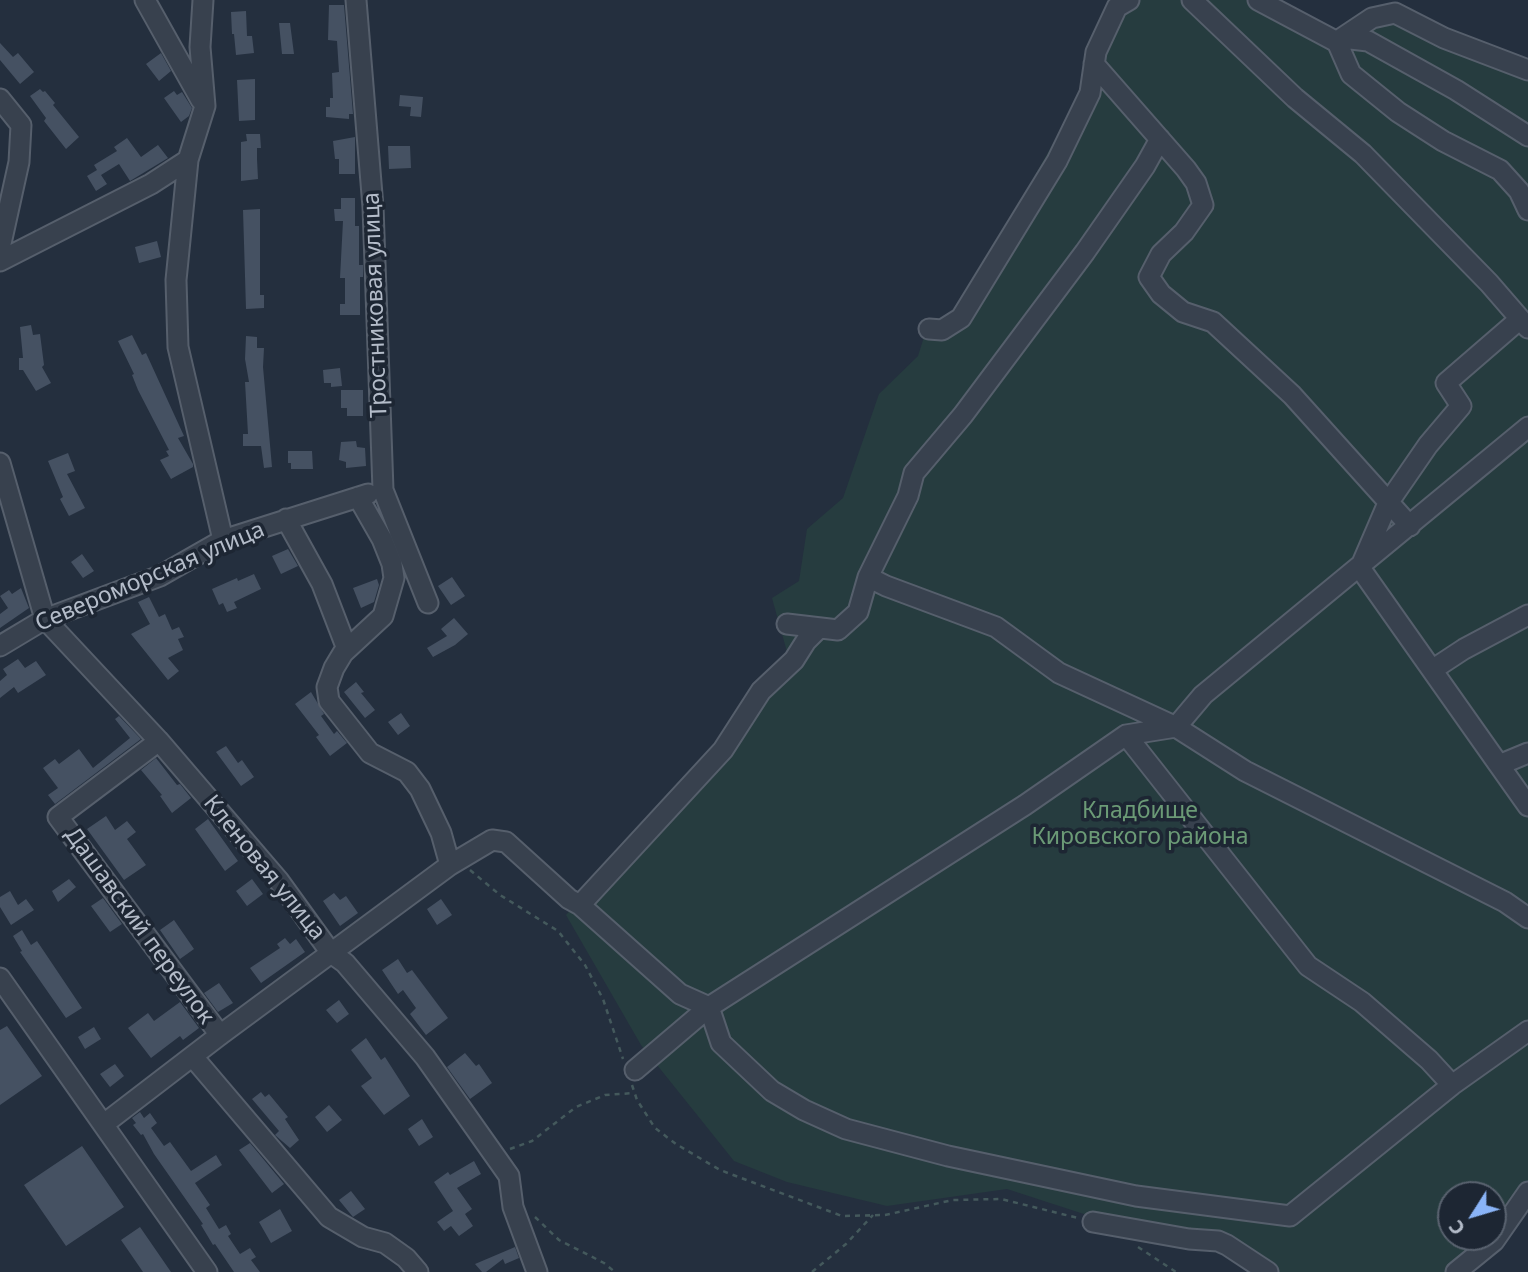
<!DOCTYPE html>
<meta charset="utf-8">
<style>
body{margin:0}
#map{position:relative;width:1528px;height:1272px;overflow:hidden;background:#242f3e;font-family:"Noto Sans",sans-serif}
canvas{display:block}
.north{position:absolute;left:1437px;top:1181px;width:70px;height:70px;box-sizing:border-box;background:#1d2633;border:2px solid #59626f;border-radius:50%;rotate:233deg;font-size:19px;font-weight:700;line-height:28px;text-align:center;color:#b4bcc9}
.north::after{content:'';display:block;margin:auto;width:24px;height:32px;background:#8ab4f8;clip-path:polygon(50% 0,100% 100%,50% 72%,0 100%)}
</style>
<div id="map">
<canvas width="1528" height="1272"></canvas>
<div class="north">С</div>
</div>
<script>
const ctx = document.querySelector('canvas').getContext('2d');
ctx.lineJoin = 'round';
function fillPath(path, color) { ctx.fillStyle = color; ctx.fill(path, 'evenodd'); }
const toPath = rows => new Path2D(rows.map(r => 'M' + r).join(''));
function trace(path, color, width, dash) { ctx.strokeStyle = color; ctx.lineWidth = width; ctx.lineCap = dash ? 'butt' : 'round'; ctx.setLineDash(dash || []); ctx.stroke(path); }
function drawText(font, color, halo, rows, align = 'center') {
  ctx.font = font + ' "Noto Sans",sans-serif'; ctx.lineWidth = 7; ctx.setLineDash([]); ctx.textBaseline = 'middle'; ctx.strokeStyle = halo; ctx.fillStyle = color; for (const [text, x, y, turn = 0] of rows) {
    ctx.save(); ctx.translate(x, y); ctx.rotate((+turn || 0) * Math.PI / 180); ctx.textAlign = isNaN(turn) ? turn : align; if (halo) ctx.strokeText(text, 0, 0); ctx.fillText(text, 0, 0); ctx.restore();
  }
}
const green = toPath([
 [1114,0,1269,0,1337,35,1372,14,1528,65,1528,1210,1509,1237,1468,1272,1261,1272,1228,1251,1090,1216,1007,1189,887,1206,787,1182,734,1161,641,1045,566,915,721,743,789,659,772,598,799,581,807,529,843,498,879,394,918,356,928,324,939,323,959,310,1082,92],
 [1451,1195,1493,1195,1493,1237,1451,1237]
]);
const building = toPath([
 [329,5,344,5,353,114,349,114,349,119,326,117,326,107,330,107,330,98,333,98,332,73,339,72,337,41,328,40],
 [246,11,247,36,252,36,254,53,236,55,234,34,232,34,231,12],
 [279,23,290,23,294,54,282,54],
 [0,43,13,57,18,53,34,72,20,84,0,60],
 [161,53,171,71,159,81,146,64],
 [255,79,255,120,239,121,237,80],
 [40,89,43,92,45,91,55,103,53,105,79,137,66,149,44,121,46,118,30,96],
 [174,91,177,95,182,92,192,108,189,116,181,122,164,98],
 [400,95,423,97,421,117,410,116,411,107,399,106],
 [246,134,260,134,261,148,257,148,257,159,258,179,241,181,241,142,247,141],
 [355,137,355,174,339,174,339,159,335,159,333,141],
 [127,138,141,157,158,145,168,158,130,181,119,164,101,175,107,184,96,191,87,176,97,170,94,165,117,151,114,147],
 [388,146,410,146,411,168,389,169],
 [341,198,355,198,355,226,359,226,359,265,363,265,363,277,360,277,360,315,340,315,340,304,345,304,345,278,340,278,343,221,335,221,334,209,341,209],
 [260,209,260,295,264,295,264,308,246,309,243,210],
 [157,241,161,257,139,263,135,247],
 [31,325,33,335,40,334,44,365,42,367,51,383,36,391,23,370,19,370,19,358,23,358,20,327],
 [132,335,142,355,146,353,184,436,178,438,193,464,193,467,171,479,160,460,169,456,166,451,169,450,138,390,132,375,134,374,118,341],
 [246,336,257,337,257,348,264,348,263,367,272,467,264,468,261,446,243,446,243,434,248,434,245,382,249,382,245,359],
 [340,368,342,386,331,387,331,383,324,383,323,370],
 [341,390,363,390,363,416,347,416,347,408,341,408],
 [356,441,357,447,365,448,366,466,346,468,346,462,339,460,341,442],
 [288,451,312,451,313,469,291,469,291,463,288,463],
 [68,453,75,471,67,474,85,508,69,516,60,499,63,497,48,461],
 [288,549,298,566,281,574,272,556],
 [82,554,94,571,83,578,71,562],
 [254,574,261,589,234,602,237,608,227,612,223,603,219,605,212,589,237,578,238,581],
 [452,577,465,596,451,605,438,586],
 [377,579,379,585,374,602,361,608,353,588],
 [21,588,29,608,0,628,0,614,8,608,0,596,9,590,12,594],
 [149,597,159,617,165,614,172,630,179,627,184,637,178,639,183,650,168,658,179,671,168,680,131,634,150,624,138,602],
 [454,618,468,634,455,645,433,657,427,648,447,636,441,629],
 [18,659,25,668,36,661,46,675,18,693,14,687,0,698,0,681,7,675,3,669],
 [356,682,364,692,361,693,375,710,365,718,344,692],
 [311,692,324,714,321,716,334,734,337,731,347,743,330,756,316,737,319,735,295,704],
 [401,713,410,726,398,735,388,722],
 [119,716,141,739,55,804,48,795,58,788,43,768,55,759,59,764,79,749,93,768,130,738,115,719],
 [226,746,238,763,242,760,254,777,241,786,216,752],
 [156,758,177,785,180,784,191,798,172,813,160,796,162,795,141,770],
 [106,816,115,830,127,821,136,832,127,839,146,865,124,880,87,829],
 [208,819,238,861,225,871,195,829],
 [69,879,76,887,58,902,52,891],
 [252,879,263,894,247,906,236,891],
 [10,891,18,905,26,899,34,910,11,925,0,907,0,897],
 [334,893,340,900,346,896,358,913,340,926,323,901],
 [103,898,122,924,110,932,91,906],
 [441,899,452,915,437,925,427,909],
 [174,920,194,949,180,959,160,930],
 [22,930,31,945,37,941,82,1008,66,1018,20,952,22,951,13,936],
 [285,938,290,944,296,939,305,952,261,983,250,968,280,948,277,944],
 [398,959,407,973,412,970,448,1018,426,1035,410,1014,416,1008,403,990,398,994,382,970],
 [219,983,233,1003,218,1012,204,993],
 [339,1000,349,1014,337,1023,326,1010],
 [180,1002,199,1028,183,1040,180,1036,151,1058,128,1028,148,1013,154,1021],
 [7,1026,42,1076,0,1105,0,1030],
 [94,1027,101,1039,85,1049,78,1037],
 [366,1038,381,1060,385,1057,410,1096,384,1115,361,1086,372,1078,351,1050],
 [465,1053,476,1066,479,1064,492,1083,470,1099,447,1067],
 [115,1064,124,1076,110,1087,100,1074],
 [261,1092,265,1097,269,1094,288,1117,285,1119,299,1140,290,1148,275,1135,279,1131,252,1099],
 [329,1105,342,1120,327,1132,315,1117],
 [140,1112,144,1118,150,1113,157,1123,151,1128,164,1146,170,1142,191,1171,216,1155,222,1165,195,1183,210,1205,206,1208,219,1229,226,1225,231,1234,228,1236,240,1254,250,1248,256,1257,251,1260,260,1272,234,1272,215,1244,213,1245,201,1225,203,1224,154,1154,143,1134,141,1135,133,1125,136,1123,132,1118],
 [422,1119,433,1137,419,1146,408,1129],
 [250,1143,284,1184,272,1193,239,1150],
 [82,1146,124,1207,66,1246,24,1185],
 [474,1161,481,1174,457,1188,472,1209,465,1214,473,1226,459,1236,451,1226,444,1231,437,1222,453,1211,434,1182,448,1172,450,1175],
 [351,1191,365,1209,353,1217,339,1200],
 [280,1209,292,1231,271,1243,259,1222],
 [140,1227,171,1272,143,1272,121,1240],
 [515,1247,519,1258,505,1264,503,1259,486,1272,482,1272,475,1264]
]);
const path = toPath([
 [470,870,500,895,558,931,585,965,603,999,623,1059],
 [632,1085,637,1100,655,1128,676,1144,720,1170,842,1216,885,1215,953,1200,1001,1199,1078,1218],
 [510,1149,532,1141,576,1107,605,1095,634,1093],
 [535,1217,559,1240,604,1263,615,1272],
 [1138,1247,1176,1272],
 [812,1272,846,1244,873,1215]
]);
const minor = toPath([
 [145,0,201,100],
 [356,0,373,207,383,490,428,603],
 [1192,0,1295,98,1363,154,1489,283,1528,328],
 [1258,0,1337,42,1351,74,1398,112,1443,141,1500,170,1519,191,1528,210],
 [1342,38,1372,18,1395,13,1444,38,1528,70],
 [1337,42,1342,38,1368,41,1456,90,1528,136],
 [1094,64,1186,169,1196,183,1203,205,1184,232,1161,254,1149,277,1161,294,1183,312,1213,322,1292,395,1410,526],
 [0,99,21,125,19,162,0,248],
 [188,160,176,280,178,347,223,540],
 [0,261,151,184,188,160,205,106,200,47,203,0],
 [1520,319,1446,383,1461,406,1428,445,1388,503,1360,568,1499,765,1528,753],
 [929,329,942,330,961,318,1057,161,1090,93,1096,52,1117,7,1129,0],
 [0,463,45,619,159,741,279,881,331,953,345,963,425,1057,509,1176,513,1207,537,1272],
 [358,497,382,539,392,564,394,578,383,616,343,653,334,668,327,687,329,701,370,753,407,772,420,789,441,833,450,865],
 [286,519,322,584,347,649],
 [868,577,908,496,914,473,963,415,1085,252,1145,166,1160,139],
 [787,624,838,630,858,612,868,577,886,586,996,627,1059,673,1176,727,1245,771,1505,902,1528,918],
 [0,646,45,619,160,576,223,540,368,494],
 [1432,670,1464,649,1528,615],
 [1126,735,1308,966,1362,1002,1429,1060,1452,1085],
 [159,741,58,817,220,1035],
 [1499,765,1528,806],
 [580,905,723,750,761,691,794,660,806,641,819,628],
 [0,978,207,1272],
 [193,1057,329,1217,363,1237,385,1243,406,1258,418,1272],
 [635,1070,709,1007,1025,805,1126,735,1176,727,1203,695,1528,427],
 [104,1124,220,1035,450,865,492,840,506,842,569,899,580,905,680,994,709,1007,721,1043,772,1091,804,1110,846,1129,948,1156,1136,1196,1290,1216,1452,1085,1528,1031],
 [1093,1222,1189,1239,1218,1241,1227,1245,1268,1272],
 [1456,1272,1494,1241,1528,1192]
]);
const streetNames = [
 ["Тростниковая улица",376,305,-92],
 ["Североморская улица",150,577,-23],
 ["Кленовая улица",264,868,51],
 ["Дашавский переулок",139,926,54]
];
const parkNames = [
 ["Кладбище",1140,811],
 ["Кировского района",1140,837]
];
fillPath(green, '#263c3f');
fillPath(building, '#455162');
trace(minor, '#565f6c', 23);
trace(path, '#44595c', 2.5, [5, 5]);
trace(minor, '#38414e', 19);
drawText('23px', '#b4bcc9', '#1d2633', streetNames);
drawText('23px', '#6b9a76', '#1d2633', parkNames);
</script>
